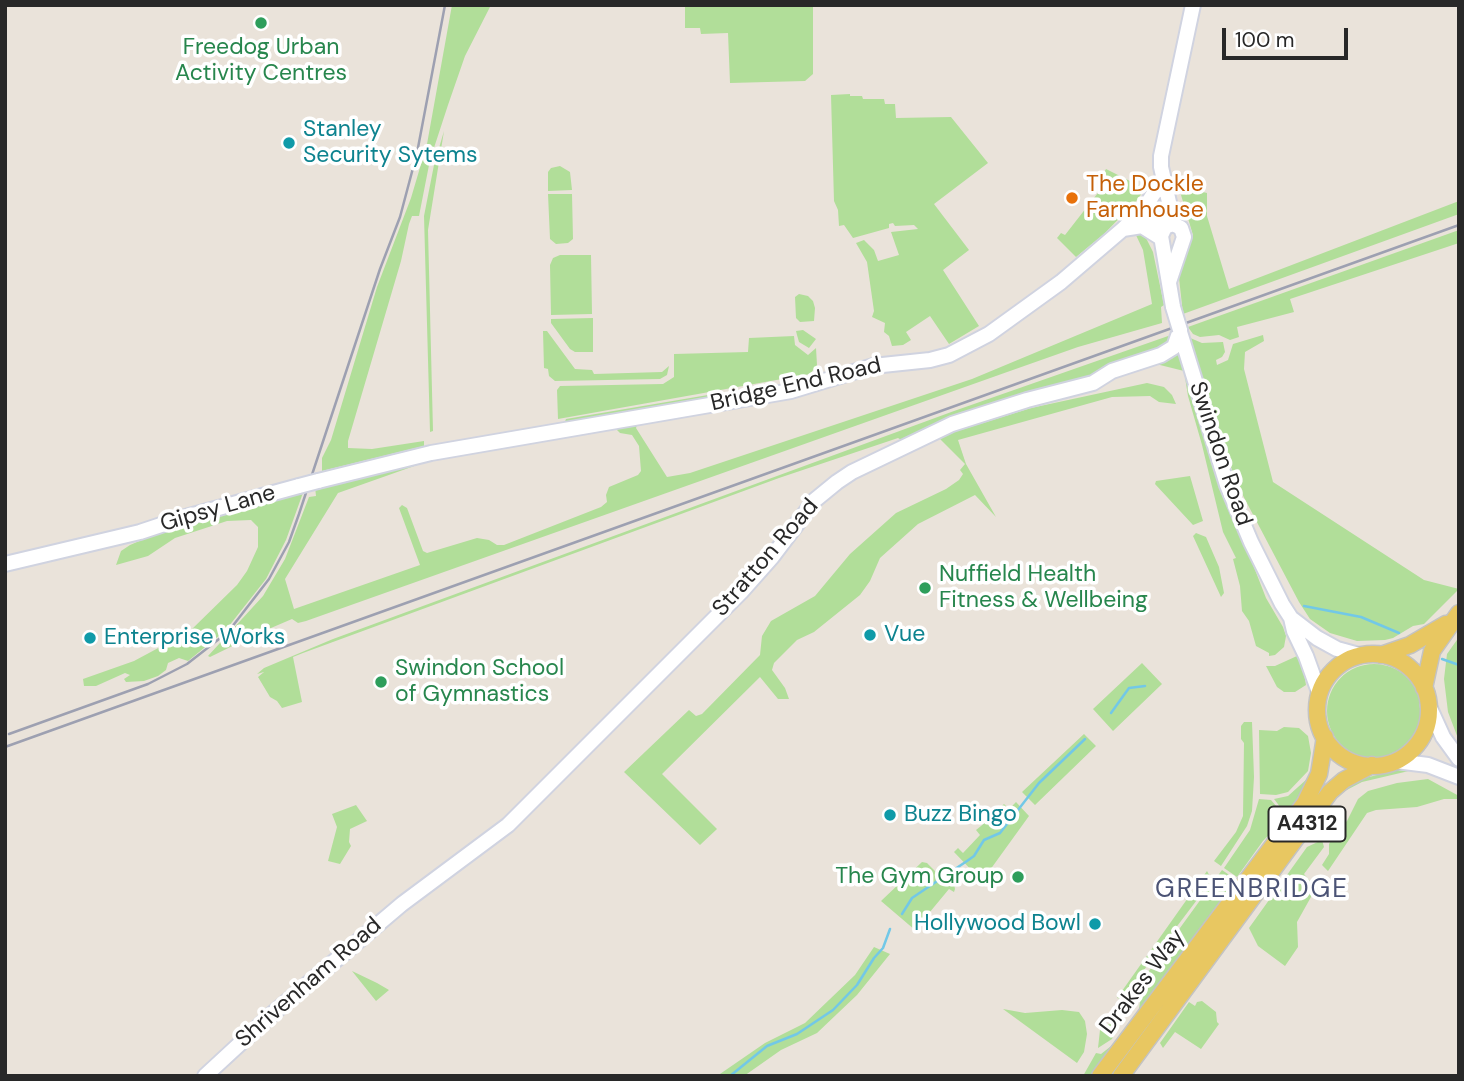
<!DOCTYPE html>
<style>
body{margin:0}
#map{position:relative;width:1464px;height:1081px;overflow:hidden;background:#eae3da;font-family:"DM Sans",sans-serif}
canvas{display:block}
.frame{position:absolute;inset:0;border:7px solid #282828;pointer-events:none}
.scale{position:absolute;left:1222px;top:28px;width:126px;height:32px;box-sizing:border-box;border:4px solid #282828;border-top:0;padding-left:9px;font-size:21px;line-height:24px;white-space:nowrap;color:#282828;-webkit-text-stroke:5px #fff;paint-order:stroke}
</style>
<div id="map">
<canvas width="1464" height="1081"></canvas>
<div class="frame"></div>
<div class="scale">100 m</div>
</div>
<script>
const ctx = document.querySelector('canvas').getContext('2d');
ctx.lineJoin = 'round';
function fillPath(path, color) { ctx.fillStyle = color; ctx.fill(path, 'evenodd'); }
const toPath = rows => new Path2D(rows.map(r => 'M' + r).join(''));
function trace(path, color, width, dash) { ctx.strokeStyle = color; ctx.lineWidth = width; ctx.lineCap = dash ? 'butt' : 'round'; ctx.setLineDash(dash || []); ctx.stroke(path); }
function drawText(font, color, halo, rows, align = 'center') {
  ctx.font = font + ' "DM Sans",sans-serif'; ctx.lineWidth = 7; ctx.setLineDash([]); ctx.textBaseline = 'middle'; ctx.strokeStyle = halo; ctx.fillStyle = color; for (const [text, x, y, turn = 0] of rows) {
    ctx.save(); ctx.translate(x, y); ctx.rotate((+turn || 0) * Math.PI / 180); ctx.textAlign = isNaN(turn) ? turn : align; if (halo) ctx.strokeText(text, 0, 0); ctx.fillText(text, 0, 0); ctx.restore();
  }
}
const green = toPath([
 [452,5,491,5,465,56,448,105,430,160,419,216,412,216,409,224,401,261,348,441,348,448,372,449,424,441,424,446,322,471,322,458,331,440,377,287,411,198,427,144],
 [685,5,813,5,813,74,805,81,730,83,728,33,701,34,700,28,685,28],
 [850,94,850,96,862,96,863,99,884,99,885,104,895,104,896,118,951,117,988,163,934,204,969,250,943,270,979,326,949,344,930,316,906,332,911,340,903,345,892,346,889,336,884,332,885,323,872,317,874,311,867,262,856,243,864,240,874,250,878,261,899,255,891,232,918,229,914,225,895,226,893,223,889,224,889,228,853,238,844,225,839,226,838,210,834,201,831,95],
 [444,131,428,230,433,431,430,432,424,216,434,165],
 [560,166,570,172,572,190,548,191,548,172,551,168],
 [1106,169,1144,188,1139,198,1105,233,1076,257,1057,238,1061,233,1065,235,1108,180,1102,176],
 [1186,188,1207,193,1207,216,1229,289,1459,201,1459,214,1183,314,1179,278,1184,257,1193,235,1181,195],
 [548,194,572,194,573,239,568,243,556,244,550,239],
 [1459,230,1459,243,1290,299,1294,312,1237,327,1239,337,1230,340,1219,335,1200,337,1193,334,1188,327],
 [1135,233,1145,236,1153,252,1164,305,1161,307,1162,323,1078,347,1010,371,306,621,298,623,292,619,257,634,210,657,208,656,263,596,285,559,309,497,316,496,315,487,434,459,338,493,285,579,294,609,420,565,399,508,402,505,407,508,423,551,427,553,477,538,489,540,497,545,504,545,601,507,607,502,606,495,609,487,638,475,641,471,639,446,632,435,620,433,616,429,637,425,636,428,667,477,690,473,972,379,1152,304,1143,250],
 [560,255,591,255,592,314,551,315,550,265,553,258],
 [799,294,808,296,813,301,815,308,814,321,800,322,796,318,795,297],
 [593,318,593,352,575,352,570,349,551,323,551,319],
 [803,330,816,339,809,348,799,342,797,335,796,331],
 [543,331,547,331,575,369,592,370,594,374,662,372,669,366,667,375,660,379,555,381,549,376,548,369,544,368],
 [1171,335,1168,342,1161,349,1092,377,903,441,898,438,779,478,303,653,293,657,302,702,282,708,277,701,270,697,258,677,264,672,257,674,264,668,333,639,954,411],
 [1263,335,1264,341,1245,352,1244,369,1273,482,1424,580,1459,589,1424,624,1413,626,1393,638,1385,640,1357,641,1330,633,1310,619,1299,602,1239,488,1216,428,1188,337,1202,343,1223,342,1225,352,1222,357,1216,360,1217,365,1228,360,1233,344],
 [794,336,795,345,808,355,816,348,817,365,810,374,558,419,557,390,560,386,663,384,674,377,674,354,748,352,749,338],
 [1179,347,1229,503,1266,598,1283,627,1286,636,1284,647,1275,655,1269,656,1269,653,1256,646,1249,621,1242,611,1240,586,1233,559,1236,558,1223,532,1202,445,1188,396,1184,371,1156,364,1173,358,1173,352],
 [1147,383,1164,387,1172,395,1176,404,1159,402,1150,396,1112,397,958,440,966,464,996,517,975,495,918,524,880,558,870,581,860,595,814,632,797,640,774,663,772,670,785,688,789,699,778,699,760,677,662,774,717,829,700,845,624,772,689,710,696,716,702,714,760,655,762,636,771,621,815,596,850,554,896,513,946,489,959,480,963,474,960,470,965,464,938,437,1031,408],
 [708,395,708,399,564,424,566,419],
 [1190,476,1203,521,1193,525,1155,484,1156,481],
 [304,490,286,540,266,579,225,631,188,661,179,658,168,663,166,670,158,676,144,681,126,682,124,679,130,675,125,673,96,686,84,686,83,679,134,661,190,631,237,585,247,571,258,547,258,527,251,520,227,521,175,538,148,556,116,565,121,551,130,545,170,528],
 [1196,533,1206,537,1219,567,1224,593,1221,597,1193,536],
 [1459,637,1459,741,1448,712,1444,679,1447,654],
 [1297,656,1304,673,1306,685,1295,692,1284,692,1277,687,1266,666,1275,666],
 [1142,663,1162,684,1113,731,1093,709],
 '1327 711a47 47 0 1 1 94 0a47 47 0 1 1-94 0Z',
 [1244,722,1252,722,1254,777,1252,811,1247,826,1221,866,1214,861,1236,832,1243,816,1244,743,1241,739,1241,726],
 [1284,727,1299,728,1308,736,1311,753,1308,771,1288,792,1276,795,1260,794,1259,730,1277,731],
 [1084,734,1096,746,1035,805,1022,792],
 [1401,769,1413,770,1362,782,1341,793,1339,792,1361,779],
 [1307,779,1302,794,1288,814,1284,812,1274,799,1288,796],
 [1428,779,1459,796,1459,799,1444,799,1417,807,1376,810,1367,813,1328,871,1322,865,1329,854,1329,844,1336,831,1347,821,1358,799,1368,791,1397,783],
 [1259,799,1271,800,1283,814,1284,819,1263,841,1237,877,1224,868,1250,830],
 [1016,802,1029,816,990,870,983,872,978,877,954,852,958,848,963,853,980,835,976,830,981,826,1004,804,1009,809],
 [356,805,367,821,350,829,349,842,351,846,340,864,328,861,337,827,332,814],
 [1322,840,1324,847,1304,874,1316,888,1297,922,1298,947,1285,966,1258,946,1249,928,1307,847],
 [922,862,927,863,937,873,941,869,954,884,955,889,954,892,949,889,915,930,881,901],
 [1222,870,1238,881,1144,1007,1139,1009,1143,979],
 [1207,871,1212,880,1122,999,1117,998],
 [874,947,890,954,857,995,817,1033,781,1050,744,1076,717,1076,765,1043,805,1023,855,975],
 [352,971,377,983,389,990,376,1001],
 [1202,1001,1216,1012,1217,1022,1219,1024,1201,1049,1175,1032,1163,1048,1160,1043,1189,1002,1195,1006,1197,1002],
 [1003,1009,1025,1013,1062,1010,1079,1012,1085,1021,1087,1034,1084,1052,1077,1063],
 [1111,1024,1117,1028,1112,1039,1098,1048,1100,1030,1105,1025],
 [1115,1043,1093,1076,1083,1076,1096,1053,1101,1054]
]);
const stream = toPath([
 [1304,606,1361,617,1399,633],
 [1442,659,1459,665],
 [1111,713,1129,688,1145,686],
 [902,914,912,898,967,861,974,856,984,840,1000,833,1039,783,1085,739],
 [730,1076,767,1046,797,1034,833,1010,857,985,874,958,883,948,890,929]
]);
const secondary = toPath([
 [1132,220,1151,217,1169,225],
 [1174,224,1161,167,1161,156,1193,5],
 [1123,229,1142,226,1161,238],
 [1169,282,1184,237,1181,228,1173,224,1165,227,1161,236,1173,307],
 [1180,332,1227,485,1251,542,1282,604,1291,618,1317,638,1337,649,1359,655],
 [318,481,431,453,791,391,873,366,930,360,949,355,989,334,1061,282,1123,229,1144,209,1154,193,1165,184],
 [5,564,140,532,182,518,299,486],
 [1291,618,1294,631,1306,656,1319,692],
 [1428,704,1443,737,1459,759],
 [1396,761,1428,765,1459,777],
 [205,1076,271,1015,402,904,508,825,741,592,772,557,815,500,837,482,852,472,952,424,1027,400,1093,383,1112,371,1161,355,1174,347,1180,330]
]);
const primary = toPath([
 '1317 710a56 56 0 1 1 112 0a56 56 0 1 1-112 0Z',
 [1381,655,1410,645,1446,624],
 [1424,688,1432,651,1459,613],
 [1100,1076,1305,803,1319,774,1325,737],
 [1121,1076,1330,792,1344,780,1372,765]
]);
const rail = toPath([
 [9,734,148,684,187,664,228,632,269,579,289,542,299,514,380,269,400,217,417,153,445,5],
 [5,747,1459,225]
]);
const secondaryBridge = toPath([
 [1173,307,1180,330],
 [299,486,318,481]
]);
const markers = [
 [261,23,7,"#2e9e5b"],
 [289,143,7,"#0f9aa8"],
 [1072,198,7,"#e8710a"],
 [925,588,7,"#2e9e5b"],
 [870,635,7,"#0f9aa8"],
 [90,638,7,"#0f9aa8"],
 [381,682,7,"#2e9e5b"],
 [890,815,7,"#0f9aa8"],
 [1018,877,7,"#2e9e5b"],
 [1095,924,7,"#0f9aa8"]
];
const shields = [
 [1307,824,77]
];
const shieldNames = [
 ["A4312",1307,824]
];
const leisureNames = [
 ["Freedog Urban",261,48,"center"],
 ["Activity Centres",261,74,"center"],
 ["Nuffield Health",939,575],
 ["Fitness & Wellbeing",939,601],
 ["Swindon School",395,669],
 ["of Gymnastics",395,695],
 ["The Gym Group",1004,877,"right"]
];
const cultureNames = [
 ["Stanley",303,130],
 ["Security Sytems",303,156],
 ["Vue",884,635],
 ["Enterprise Works",104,638],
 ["Buzz Bingo",904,815],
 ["Hollywood Bowl",1081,924,"right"]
];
const foodNames = [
 ["The Dockle",1086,185],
 ["Farmhouse",1086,211]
];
const streetNames = [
 ["Bridge End Road",796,385,-13],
 ["Swindon Road",1220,454,71],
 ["Gipsy Lane",218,509,-16],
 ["Stratton Road",766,558,-49],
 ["Drakes Way",1143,982,-53],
 ["Shrivenham Road",309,983,-41]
];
const quarterNames = [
 ["GREENBRIDGE",1252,890]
];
fillPath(green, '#b1de99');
trace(stream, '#72c8e7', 2.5);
trace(secondary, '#d0d3e0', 18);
trace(primary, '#c3c3c3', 19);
trace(secondary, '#fff', 14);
trace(primary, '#e8c761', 16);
trace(rail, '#9da0b1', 2.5);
trace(secondaryBridge, '#d0d3e0', 18, []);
trace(secondaryBridge, '#fff', 14);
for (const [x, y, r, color] of markers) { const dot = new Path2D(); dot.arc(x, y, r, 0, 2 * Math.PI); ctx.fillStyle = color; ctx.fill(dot); trace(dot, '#fff', 2.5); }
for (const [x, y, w] of shields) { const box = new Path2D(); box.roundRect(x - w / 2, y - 17.5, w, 35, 5); ctx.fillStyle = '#fff'; ctx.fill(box); trace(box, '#282828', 2); }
drawText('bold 21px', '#282828', null, shieldNames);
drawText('23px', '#27864d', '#fff', leisureNames, 'left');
drawText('23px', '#0d838f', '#fff', cultureNames, 'left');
drawText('23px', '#c56008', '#fff', foodNames, 'left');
drawText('23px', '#282828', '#fff', streetNames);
ctx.letterSpacing = '2px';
drawText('26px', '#4b5375', '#fff', quarterNames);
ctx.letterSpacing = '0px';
</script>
